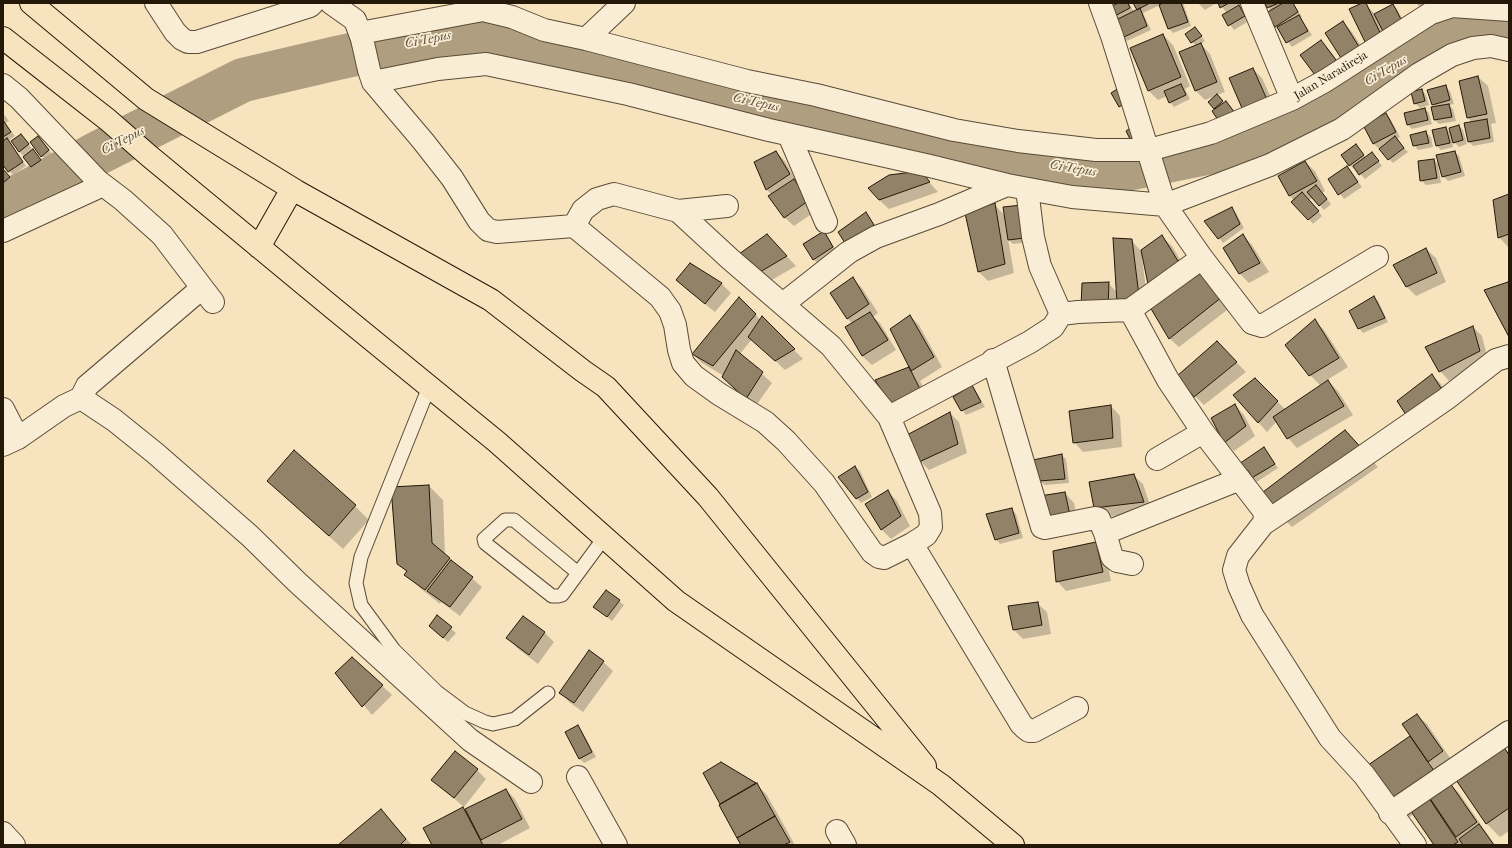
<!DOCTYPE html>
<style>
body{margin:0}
#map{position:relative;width:1512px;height:848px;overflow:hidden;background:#f7e3be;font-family:"IM FELL French Canon",serif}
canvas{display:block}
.frame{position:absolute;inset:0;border:4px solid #241809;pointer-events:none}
</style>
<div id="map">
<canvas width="1512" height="848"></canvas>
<div class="frame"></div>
</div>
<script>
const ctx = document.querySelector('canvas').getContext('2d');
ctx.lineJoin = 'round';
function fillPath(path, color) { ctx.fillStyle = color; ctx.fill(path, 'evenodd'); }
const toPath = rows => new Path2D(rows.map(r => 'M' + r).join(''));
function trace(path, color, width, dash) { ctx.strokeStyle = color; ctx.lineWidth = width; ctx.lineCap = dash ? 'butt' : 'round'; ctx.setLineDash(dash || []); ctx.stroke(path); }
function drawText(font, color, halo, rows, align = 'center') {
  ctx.font = font + ' "IM FELL French Canon",serif'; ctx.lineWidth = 3.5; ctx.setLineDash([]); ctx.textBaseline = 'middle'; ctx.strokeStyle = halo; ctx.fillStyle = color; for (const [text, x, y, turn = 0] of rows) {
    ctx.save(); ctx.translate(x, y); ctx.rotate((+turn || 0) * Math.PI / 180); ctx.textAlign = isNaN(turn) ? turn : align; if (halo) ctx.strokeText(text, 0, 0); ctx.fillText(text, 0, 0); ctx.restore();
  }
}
const shadow = toPath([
 [1115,3,1129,3,1134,12,1138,10,1134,3,1183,3,1191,26,1173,33,1169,29,1160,5,1143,13,1151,30,1127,41,1122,37,1114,23,1117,4],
 [1198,3,1216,3,1205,10],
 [1219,3,1238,3,1239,4,1226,12],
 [1266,3,1293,3,1302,17,1300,18,1312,35,1292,47,1276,26,1271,11],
 [1364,3,1375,14,1393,5,1397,9,1408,29,1378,57],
 [1416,3,1446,3,1426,13],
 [1239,7,1249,21,1234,30,1223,15],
 [1343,22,1352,32,1370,60,1353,70],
 [1195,28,1205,41,1201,44,1210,54,1225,92,1217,95,1224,104,1226,102,1231,107,1238,118,1216,110,1209,102,1215,96,1205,100,1196,91,1180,53,1196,46,1186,35],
 [1163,35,1173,45,1190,86,1185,89,1190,99,1174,107,1170,102,1167,96,1158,100,1148,90],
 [1321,41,1330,51,1347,74,1328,88],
 [1253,69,1262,78,1278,113,1255,123],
 [1478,77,1488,86,1496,123,1491,124,1494,142,1473,146,1469,142,1472,123,1468,118,1460,81],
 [1445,86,1450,91,1454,104,1449,105,1453,109,1456,121,1439,124,1435,120,1436,107,1433,104],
 [1422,90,1426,95,1429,105,1420,108,1415,103],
 [1425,109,1429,113,1432,124,1412,129,1408,125],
 [3,113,9,121,5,123,15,136,8,141,26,166,13,175,3,163],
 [1385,114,1390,118,1400,137,1396,139,1408,152,1393,163,1374,144,1364,125],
 [1459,126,1463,130,1467,144,1459,147,1452,140,1453,147,1441,150,1436,145,1446,128,1452,134],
 [1426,132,1431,137,1433,147,1418,150,1414,145],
 [25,140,45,165,36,171,19,151],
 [42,141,53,155,46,161,42,156],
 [1360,150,1366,158,1376,158,1382,166,1365,179,1355,168,1354,169,1350,165],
 [776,152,785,161,798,185,803,190,816,211,794,226,784,217,772,195,767,190,755,162],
 [1454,152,1459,156,1465,176,1448,181,1443,176],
 [1434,160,1438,164,1441,183,1426,185,1421,180],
 [1305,162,1315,171,1325,191,1322,193,1331,204,1324,210,1313,198,1309,200,1322,216,1313,224,1290,196,1279,176],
 [1347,167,1362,187,1344,199,1329,180],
 [3,170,14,182,3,191],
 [920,172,938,192,889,209,879,200],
 [1509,195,1509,247,1508,247,1499,237],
 [994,204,1029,242,1013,244,1008,239,1014,273,988,281,979,272,966,214],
 [1231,209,1236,213,1244,228,1223,243,1219,238],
 [824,233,828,237,837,252,818,263,813,259],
 [1243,235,1252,245,1269,272,1249,283,1240,274,1224,248],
 [1162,237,1172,246,1190,276,1142,257,1148,306,1091,316,1108,283,1117,292,1131,240,1141,251],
 [776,245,796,266,770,281,740,254],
 [1426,249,1436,258,1446,282,1416,296,1406,286],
 [690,264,722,284,731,293,715,312,687,290,678,280],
 [1204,272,1231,307,1179,347,1169,338],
 [853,279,862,288,878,313,873,317,880,323,896,350,872,365,862,356,846,328,853,324,848,319,832,293],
 [1374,297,1378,301,1388,322,1363,333,1359,328],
 [739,299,761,320,763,318,803,359,785,370,752,339,740,354,772,383,755,407,724,376,702,363,693,354],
 [910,316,919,325,942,367,920,381,930,400,901,414,910,367],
 [1315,321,1324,330,1348,367,1327,380,1338,391,1353,415,1297,448,1288,438,1277,421,1267,432,1258,422,1255,380,1286,410,1327,382,1326,381,1320,385,1310,375,1286,345],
 [1473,327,1482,336,1488,360,1449,381,1440,371],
 [1226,352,1246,372,1204,405,1195,396],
 [1432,375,1441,384,1453,403,1418,426],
 [972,386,976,391,985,407,966,415,962,410],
 [1235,405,1244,415,1255,436,1234,451,1225,442,1212,419],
 [1111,406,1120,416,1122,447,1083,452,1074,442],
 [950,413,959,422,967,453,929,470,920,461],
 [1358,445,1378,467,1292,527,1278,513],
 [1264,448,1278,468,1255,483,1250,479],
 [1061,455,1066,459,1069,483,1045,485,1040,481],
 [855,467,860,471,872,497,861,503,840,477],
 [1133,475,1143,484,1152,511,1105,517,1095,507],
 [268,481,355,506,369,520,343,549],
 [429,486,443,500,445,555,482,587,460,616,441,602,440,604,420,588,406,574,407,572,398,564],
 [888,492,897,501,910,526,891,539,881,529],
 [1065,493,1074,503,1080,530,1041,497],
 [1011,509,1016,514,1023,538,1000,544,996,539],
 [1096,543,1105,552,1111,581,1066,591,1057,581],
 [606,591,624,605,612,621,595,607],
 [1037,603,1047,612,1051,634,1023,639,1014,630,1009,607],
 [437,617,456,633,448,642,434,630],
 [523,617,545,633,554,642,538,664,517,648,508,638],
 [352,658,392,695,372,715,336,673],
 [603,662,613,671,583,712,569,702,560,692],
 [1417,715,1427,724,1452,761,1450,784,1459,793,1495,845,1435,845,1414,814,1403,821,1410,738,1414,740],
 [1422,751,1431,765,1430,766,1420,753],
 [578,726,582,731,596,757,584,763,580,759],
 [1502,746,1509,753,1509,831,1500,837,1486,823],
 [721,763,757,785,767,795,795,845,742,845,720,803],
 [477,770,486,779,464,807,432,780],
 [506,790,515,799,530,828,498,845,433,845,462,808,468,813],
 [381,810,412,845,339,845]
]);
const river = toPath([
 [3,204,31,190,96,154,243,80,337,58,453,33,952,148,1103,174,1266,141,1461,28,1469,26,1509,35]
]);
const building = toPath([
 [1118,3,1128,3,1130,8,1109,19,1104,10,1118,3],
 [1133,3,1150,3,1137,10,1133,3],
 [1163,3,1181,3,1188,22,1168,29,1159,5,1163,3],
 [1218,3,1229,3,1220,8,1218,3],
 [1265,3,1279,3,1267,8,1265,3],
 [1283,3,1293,3,1298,12,1275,27,1266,13,1283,3],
 [1362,3,1366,3,1384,41,1368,48,1349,9,1362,3],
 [1393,4,1404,25,1385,35,1374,14,1393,4],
 [1239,5,1245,16,1228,26,1222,15,1239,5],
 [1140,8,1147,26,1122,38,1114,21,1140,8],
 [1299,15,1308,31,1286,43,1277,27,1299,15],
 [1343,21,1361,50,1343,61,1325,33,1343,21],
 [1195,27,1202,36,1191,43,1185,34,1195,27],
 [1163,34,1181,77,1148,91,1130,48,1163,34],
 [1321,40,1339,64,1318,79,1300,55,1321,40],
 [1201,43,1217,82,1195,91,1179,52,1201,43],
 [1253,68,1269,104,1245,115,1229,78,1253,68],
 [1478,76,1487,114,1467,118,1459,81,1478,76],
 [1181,84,1186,95,1169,103,1164,91,1181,84],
 [1446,85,1450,100,1432,105,1427,90,1446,85],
 [1122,86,1131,100,1119,107,1111,93,1122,86],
 [1422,89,1425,101,1414,104,1411,92,1422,89],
 [1217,94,1223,101,1214,109,1208,102,1217,94],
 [1226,101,1235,113,1220,123,1212,111,1226,101],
 [1449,104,1452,117,1434,120,1431,107,1449,104],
 [1425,108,1428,120,1407,125,1404,113,1425,108],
 [1386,113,1396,132,1373,144,1363,125,1386,113],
 [1487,119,1490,138,1468,142,1464,123,1487,119],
 [3,120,11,132,3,137,3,120],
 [1135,125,1141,135,1131,141,1126,131,1135,125],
 [1459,125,1463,140,1453,143,1449,128,1459,125],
 [1446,127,1450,143,1436,146,1432,130,1446,127],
 [1426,131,1429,143,1413,146,1410,135,1426,131],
 [21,134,29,144,19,152,11,141,21,134],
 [38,136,49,150,41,157,30,142,38,136],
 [1395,136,1404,148,1388,160,1379,149,1395,136],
 [7,138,23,162,8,172,3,165,3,141,7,138],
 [1356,144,1364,155,1349,166,1341,155,1356,144],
 [33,149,41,160,31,167,23,157,33,149],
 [776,151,790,174,766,190,754,162,776,151],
 [1455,151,1461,172,1442,177,1436,155,1455,151],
 [1372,152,1379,161,1359,175,1353,166,1372,152],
 [1434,159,1437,178,1420,181,1418,161,1434,159],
 [1305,161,1317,181,1289,196,1278,176,1305,161],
 [1347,166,1358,182,1338,195,1328,179,1347,166],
 [3,169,10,177,3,183,3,169],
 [921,171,930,182,879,200,868,188,889,175,921,171],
 [794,179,808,201,784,218,768,196,794,179],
 [1316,185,1327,199,1319,206,1307,192,1316,185],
 [1302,192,1319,211,1308,220,1291,202,1302,192],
 [1509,194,1509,234,1498,238,1493,200,1509,194],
 [995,203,1005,264,978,272,965,213,995,203],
 [1022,205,1025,238,1008,240,1003,207,1022,205],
 [1232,207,1240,224,1218,239,1204,221,1232,207],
 [866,212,874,225,845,243,838,232,866,212],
 [824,231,833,247,813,260,803,244,824,231],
 [767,234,787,256,760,272,739,254,767,234],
 [1243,234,1260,263,1239,274,1223,248,1243,234],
 [1162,235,1181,266,1149,289,1141,250,1162,235],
 [1113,238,1132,239,1139,296,1117,303,1113,238],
 [1426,248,1437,273,1406,287,1393,265,1426,248],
 [690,263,722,283,705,304,676,280,690,263],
 [1204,271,1222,297,1169,339,1150,307,1204,271],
 [853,277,869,304,847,319,830,293,853,277],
 [1109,282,1108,310,1081,307,1082,283,1109,282],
 [1508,282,1509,284,1509,337,1484,290,1508,282],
 [1374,296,1385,318,1358,329,1349,311,1374,296],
 [739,297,756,314,713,366,692,354,739,297],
 [870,312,888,340,862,356,845,327,870,312],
 [910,315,934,357,911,371,890,329,910,315],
 [762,316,795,349,775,361,748,337,762,316],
 [1315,319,1339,358,1309,376,1285,345,1315,319],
 [1473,326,1480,351,1439,372,1425,347,1473,326],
 [1217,341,1237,362,1194,397,1177,376,1217,341],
 [736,350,763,372,746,399,722,377,736,350],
 [909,367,921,391,891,405,875,380,909,367],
 [1432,374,1444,393,1408,418,1397,401,1432,374],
 [1255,378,1278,401,1258,423,1233,395,1255,378],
 [1328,380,1344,406,1287,439,1273,417,1328,380],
 [972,385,981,402,961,411,953,397,972,385],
 [1235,404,1246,426,1224,443,1211,418,1235,404],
 [1111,405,1113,438,1073,443,1069,411,1111,405],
 [950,412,958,444,919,462,907,435,950,412],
 [1345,430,1365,452,1278,513,1263,492,1345,430],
 [1264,447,1275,464,1250,479,1239,464,1264,447],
 [294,450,356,505,329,536,267,481,294,450],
 [1062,454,1065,479,1039,481,1033,460,1062,454],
 [855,466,868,492,856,499,838,477,855,466],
 [1134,474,1144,502,1094,508,1089,482,1134,474],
 [429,485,432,543,450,558,425,590,404,575,407,571,397,564,391,487,429,485],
 [888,490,901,516,881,530,865,504,888,490],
 [1065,492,1071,520,1044,524,1040,496,1065,492],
 [1012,508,1019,533,995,540,986,514,1012,508],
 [1096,542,1103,572,1056,582,1053,551,1096,542],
 [451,560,473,577,450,607,427,591,451,560],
 [606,590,620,600,607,617,593,607,606,590],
 [1038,602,1042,625,1013,630,1008,606,1038,602],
 [437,615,452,627,443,638,429,626,437,615],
 [523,616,545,632,529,655,506,638,523,616],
 [589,650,604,661,574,703,559,693,589,650],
 [352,657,383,685,362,707,335,673,352,657],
 [1417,714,1443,751,1428,762,1402,724,1417,714],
 [578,725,592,752,579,759,565,732,578,725],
 [1410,736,1437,775,1388,808,1361,770,1410,736],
 [1502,744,1509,755,1509,808,1486,824,1454,777,1502,744],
 [455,751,478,769,454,798,431,780,455,751],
 [721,762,756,783,720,804,703,773,721,762],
 [757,783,775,816,737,838,719,805,757,783],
 [1450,783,1477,822,1456,837,1429,797,1450,783],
 [506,789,522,819,481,840,465,809,506,789],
 [1427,795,1458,842,1453,845,1434,845,1408,807,1427,795],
 [463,807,483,845,432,845,423,828,463,807],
 [381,809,406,839,400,845,338,845,381,809],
 [775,816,790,842,784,845,741,845,737,838,775,816],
 [1479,824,1494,845,1463,845,1459,839,1479,824]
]);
const service = toPath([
 [429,387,361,557,356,583,361,605,394,650,437,692,465,713,485,722,493,724,515,719,548,693],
 [578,573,514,520,505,520,484,539,485,543,552,596,558,596,562,595,604,538]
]);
const minor = toPath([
 [156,3,175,32,182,39,188,42,197,42,310,6,313,3],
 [331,3,355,20,362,39,369,70,373,82,423,141,452,178,479,221,488,230,497,232,574,226,660,297,670,311,675,325,679,350,683,363,694,376,719,394,765,422,786,441,824,483,872,552,879,557,884,558,912,544,1021,724,1025,728,1029,731,1034,731,1077,708],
 [1252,3,1292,99],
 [360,33,483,10,512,17,544,30,586,39,747,81,816,95,954,130,1018,141,1096,150,1149,150,1211,133,1292,99,1325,81,1431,13,1452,6,1509,10],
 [586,39,624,3],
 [373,82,438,69,486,64,628,94,769,130,930,166,1007,185,1072,197,1165,205,1112,36,1100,3],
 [3,85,19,98,98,181,123,200,162,235,213,302],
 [789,135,826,222],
 [1027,189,1033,237,1040,266,1061,314,1078,312,1130,310],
 [678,211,727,206],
 [574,226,583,210,597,199,614,194,678,211,730,259,831,346,889,417,930,513,931,527,926,535,912,544],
 [3,231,103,185],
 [1202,258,1252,323,1262,326,1377,257],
 [783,304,849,252,876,237,939,214,1007,185],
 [993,360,1042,527,1045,528,1095,518,1099,519,1105,533],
 [81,398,87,386,202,288],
 [3,409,18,438],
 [889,417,1030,342,1053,327,1061,314],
 [3,445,18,438,64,406,81,398,114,420,155,453,250,536,297,582,470,740,531,782],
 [1157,459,1203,432],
 [1263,524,1348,467,1446,399,1496,360,1509,356],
 [1132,564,1117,561,1112,557,1105,533,1240,479],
 [578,777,616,845],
 [1390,813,1509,732],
 [837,831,845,845],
 [1415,845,1364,775,1330,738,1252,615,1239,586,1234,570,1238,556,1263,524,1265,519,1264,511,1203,432,1168,380,1130,310,1202,258,1165,205,1270,165,1342,129,1419,74,1452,55,1473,48,1491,46,1509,50]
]);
const tertiary = toPath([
 [3,833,14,845]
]);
const motorway = toPath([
 [31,3,146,99,296,191,491,300,583,371,606,387,708,497,925,766],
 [3,38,108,120,148,155,333,308,497,442,676,601,941,785,1013,845],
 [259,247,292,189]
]);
const streetNames = [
 ["Jalan Naradireja",1331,76,-31]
];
const waterNames = [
 ["Ci Tepus",428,40,-11],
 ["Ci Tepus",1386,71,-30],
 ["Ci Tepus",756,103,13],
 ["Ci Tepus",123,141,-27],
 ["Ci Tepus",1073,169,10]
];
fillPath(shadow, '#0003');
trace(river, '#af9e80', 44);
fillPath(building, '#928267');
trace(building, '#241809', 1);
trace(service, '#594b36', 15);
trace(minor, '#594b36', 24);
trace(tertiary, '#594b36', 24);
trace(motorway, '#241809', 24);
trace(service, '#faedd5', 13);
trace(minor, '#faedd5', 22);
trace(tertiary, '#faedd5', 22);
trace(motorway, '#f7e3be', 22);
drawText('12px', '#241809', '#faedd5', streetNames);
drawText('italic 13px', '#5c4e39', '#faedd5', waterNames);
</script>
